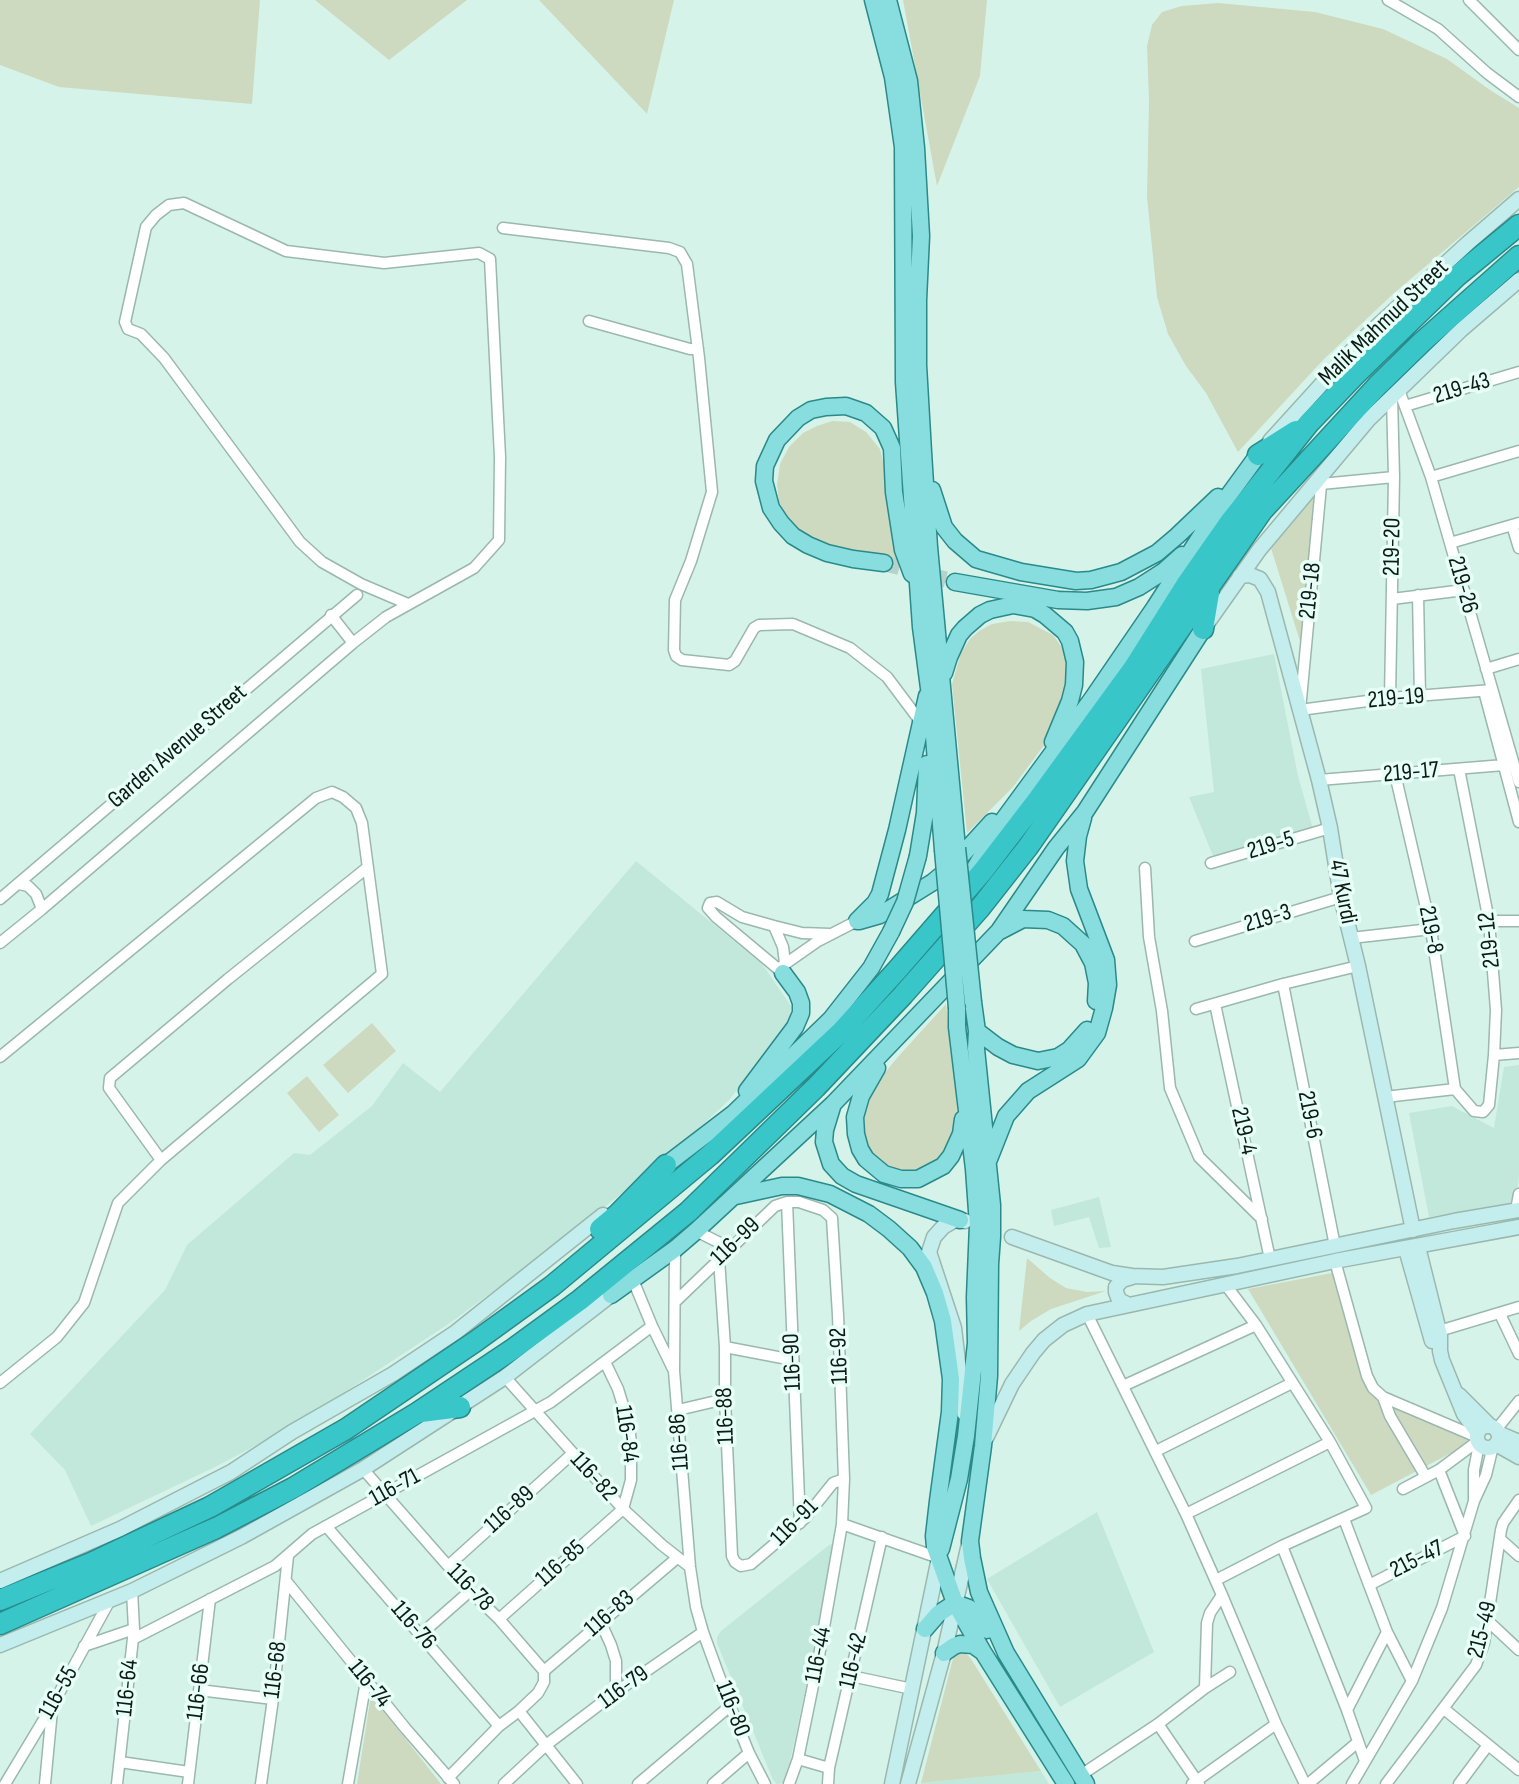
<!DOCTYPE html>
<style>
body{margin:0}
canvas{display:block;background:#d5f3e9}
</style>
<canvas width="1519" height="1784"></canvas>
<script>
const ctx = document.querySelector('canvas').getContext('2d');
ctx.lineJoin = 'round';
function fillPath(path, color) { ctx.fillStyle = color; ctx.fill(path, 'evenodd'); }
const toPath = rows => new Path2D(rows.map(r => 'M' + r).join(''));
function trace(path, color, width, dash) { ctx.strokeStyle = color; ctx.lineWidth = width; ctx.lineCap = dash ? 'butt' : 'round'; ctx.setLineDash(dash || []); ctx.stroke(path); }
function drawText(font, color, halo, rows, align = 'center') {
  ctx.font = font + ' "Sofia Sans Condensed",sans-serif'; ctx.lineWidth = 7; ctx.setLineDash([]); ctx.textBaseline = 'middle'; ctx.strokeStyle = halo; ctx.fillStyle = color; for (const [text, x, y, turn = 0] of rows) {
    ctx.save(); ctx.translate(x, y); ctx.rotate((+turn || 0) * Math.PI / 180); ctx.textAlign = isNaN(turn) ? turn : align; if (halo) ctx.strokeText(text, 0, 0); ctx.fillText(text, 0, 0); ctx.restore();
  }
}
const built = toPath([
 [1274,654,1298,776,1313,829,1213,856,1189,797,1214,792,1201,669],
 [636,861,762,964,791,1006,789,1025,729,1100,676,1150,576,1230,450,1323,293,1426,215,1467,91,1526,65,1470,30,1434,165,1290,187,1245,294,1153,310,1155,372,1106,403,1063,440,1092],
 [1519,1065,1519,1174,1516,1203,1429,1217,1409,1113,1452,1106,1494,1128,1504,1067],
 [1099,1197,1111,1247,1099,1248,1089,1217,1054,1226,1051,1210],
 [1097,1512,1154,1652,1060,1707,987,1579],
 [832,1544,835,1548,787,1776,784,1783,777,1784,773,1780,717,1643,717,1637,721,1631,829,1545],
 [1041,1771,1049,1784,921,1784,921,1783]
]);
const green = toPath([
 [0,0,260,0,252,104,59,87,0,65],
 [315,0,467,0,389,60],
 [539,0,674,0,647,114],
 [903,0,987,0,980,76,937,186],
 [1218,3,1315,12,1383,29,1447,59,1490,90,1519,108,1519,187,1393,294,1323,360,1238,452,1206,393,1186,366,1168,334,1157,297,1147,197,1149,101,1147,46,1152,25,1162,12,1182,6],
 [832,421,850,422,866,432,880,449,885,470,896,558,820,544,799,533,788,521,779,501,777,485,780,464,789,447,803,433,817,426],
 [1314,492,1303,651,1271,548],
 [1010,621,1028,622,1053,635,1061,646,1066,657,1069,672,1067,689,1050,734,1045,744,1013,787,967,833,952,684,961,653,970,639,979,631,992,624],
 [946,1004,954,1073,957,1108,956,1125,948,1146,936,1162,922,1171,905,1172,893,1171,870,1153,865,1140,862,1127,863,1113,867,1098,879,1080,897,1058],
 [372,1023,396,1051,348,1093,323,1065],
 [307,1076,339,1115,319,1132,287,1093],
 [1027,1258,1050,1278,1066,1288,1087,1292,1106,1291,1051,1309,1031,1321,1019,1331],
 [1332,1273,1372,1389,1472,1442,1371,1495,1248,1289],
 [964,1651,971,1659,1041,1771,921,1783,952,1662,956,1653],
 [371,1695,441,1784,357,1784]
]);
const primaryTunnel = toPath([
 [884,563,955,582]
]);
const street = toPath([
 [1388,0,1438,29,1487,73,1519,97],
 [1469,0,1519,50],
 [503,228,669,248,680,252,687,264,699,358,712,492,691,561,675,600,674,650,676,656,682,660,729,665,735,661,754,628,759,625,793,624,850,648,887,677,920,721],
 [589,321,690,349,698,349],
 [1399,390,1431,477,1519,782],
 [1405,406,1519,372],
 [1322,475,1300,710,1390,698,1492,690],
 [1431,477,1519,451],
 [1321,484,1394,477],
 [1512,525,1519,548],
 [1450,543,1519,523],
 [1418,595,1420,696],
 [1392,599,1464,590],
 [331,615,353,643],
 [1486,669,1519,659],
 [1484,691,1519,822],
 [1390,698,1394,477,1392,397],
 [1395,774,1431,929,1455,1089],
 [1319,780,1504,765],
 [1211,863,1330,828],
 [1145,868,1149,937,1162,1011,1170,1088,1199,1157,1262,1219],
 [19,884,28,886,36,894,42,909],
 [0,899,357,595],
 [1489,921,1519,921],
 [774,926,783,947,785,963],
 [1351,938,1431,929],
 [1195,941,1341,897],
 [0,943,42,909,353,643,386,617,474,568,499,540,500,457,490,259,479,253,384,263,286,251,184,203,169,205,156,215,146,227,125,322,128,329,141,334,164,358,300,542,322,562,361,584,408,604],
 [778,969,818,941,857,921],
 [783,973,716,917,708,908,710,903,717,902,742,917,774,926,802,933,830,934],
 [1283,984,1335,1246],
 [1215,1004,1270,1259],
 [1196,1009,1283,984,1358,966],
 [1494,1055,1519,1053],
 [0,1057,316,798,332,792,343,797,356,808,362,823,382,974,161,1160,118,1203,84,1303,57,1337,0,1383],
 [1385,1097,1455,1089,1474,1111,1483,1112,1489,1105,1494,1055,1496,1010,1489,921,1459,769],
 [161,1160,109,1088,110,1078,228,979,368,867],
 [787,1202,800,1523],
 [1516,1210,1519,1194],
 [696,1231,730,1248],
 [675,1249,674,1371,690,1567,696,1607,703,1632,730,1706,749,1753,765,1784],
 [719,1259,725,1347,725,1399,732,1556,735,1562,741,1566,751,1564,805,1518,833,1483,844,1479],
 [1335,1261,1367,1376,1373,1388,1383,1397,1477,1437],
 [633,1280,652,1326,673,1369],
 [676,1301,775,1206,787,1202,799,1202,823,1210,832,1218,838,1315,844,1479,842,1524,819,1656,798,1759,789,1784],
 [1087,1314,1186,1514,1222,1595,1276,1724,1305,1784],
 [1500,1314,1519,1354],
 [1439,1331,1519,1307],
 [725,1347,793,1360],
 [505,1377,623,1509,662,1545,690,1567],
 [1123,1386,1256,1325],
 [1383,1397,1390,1416,1426,1477],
 [678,1410,725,1399],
 [1496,1430,1519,1401],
 [1156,1451,1292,1383],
 [363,1469,470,1591,499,1619,544,1671,544,1682,538,1693,519,1711],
 [1403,1489,1439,1470,1478,1441],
 [1474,1499,1474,1470,1479,1444],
 [1186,1514,1330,1442],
 [1344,1519,1387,1632,1412,1681],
 [842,1524,939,1558],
 [326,1526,499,1726],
 [1500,1539,1519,1556],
 [1282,1546,1347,1710,1365,1761],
 [448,1566,572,1454],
 [1216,1580,1282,1546,1366,1508,1330,1442,1256,1325,1225,1284],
 [286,1581,406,1729,454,1784],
 [1369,1585,1465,1536,1439,1470],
 [499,1619,623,1509,631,1480,631,1444,629,1425,618,1389,605,1362],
 [1488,1621,1519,1650],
 [601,1623,611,1645,616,1661,616,1692],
 [420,1635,470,1591],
 [133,1639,275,1566,312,1534,551,1402,652,1326],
 [84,1646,134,1629],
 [544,1671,677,1558],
 [851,1676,912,1689],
 [1205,1688,1207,1623,1210,1613,1222,1595],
 [199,1690,273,1699],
 [1444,1709,1519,1770],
 [1347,1710,1387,1632],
 [1158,1724,1199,1784],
 [798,1759,829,1768],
 [120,1762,189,1772],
 [1081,1775,1158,1724,1205,1688,1230,1672],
 [448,1778,499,1726,519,1711,577,1784],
 [5,1784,52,1706,110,1600],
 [45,1784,52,1710],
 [117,1784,134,1629,132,1591],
 [188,1784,210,1599],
 [261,1784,273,1699,288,1556],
 [348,1784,366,1681],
 [504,1784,546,1745,616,1692,703,1632],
 [638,1784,730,1706],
 [713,1784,749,1753],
 [828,1784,829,1768,882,1537],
 [1192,1784,1276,1724],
 [1308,1784,1358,1742],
 [1352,1784,1412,1681,1442,1608,1474,1501,1486,1475,1493,1446],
 [1386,1784,1476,1665,1484,1643,1501,1530,1503,1523,1519,1500],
 [1459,1784,1488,1745]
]);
const secondary = toPath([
 [1270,441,1360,342,1468,243,1519,199],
 [1240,576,1250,575,1260,579,1268,592,1319,780,1330,828,1341,897,1358,966,1413,1230],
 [1206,625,1259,550,1368,420,1462,329,1519,280],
 [1012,1237,1112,1273,1132,1276,1163,1277,1237,1266,1454,1221,1519,1210],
 [1418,1247,1440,1335,1440,1351,1442,1360,1464,1414,1478,1433],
 [1406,1249,1432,1341],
 [1127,1304,1119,1300,1116,1292,1116,1287,1122,1280,1132,1277],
 [1459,1395,1490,1426],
 [964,1413,954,1328,929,1252,934,1237,943,1227,955,1220,965,1221],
 '1477 1437a11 11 0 1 1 22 0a11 11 0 1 1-22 0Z',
 [1498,1433,1519,1442],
 [986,1438,1012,1384,1033,1353,1044,1340,1063,1325,1087,1314,1335,1261,1519,1227],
 [1496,1444,1519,1457],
 [0,1581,120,1529,231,1472,292,1432,393,1374,456,1332,603,1215],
 [0,1645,132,1591,241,1537,363,1469,505,1377,611,1295],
 [892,1784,939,1558],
 [908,1784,944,1653,969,1544]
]);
const primary = toPath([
 [873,0,893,77,903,147,904,382,921,627,932,711,943,850],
 [888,0,909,81,916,148,921,236,918,300,918,365,923,452,929,547,957,848],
 [932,490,944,527,955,541,976,559,1021,572,1076,581,1091,580,1121,572,1157,553,1177,536,1218,497],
 [884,563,853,559,827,553,808,545,793,536,781,523,771,508,764,481,765,466,777,440,798,418,811,410,826,407,846,406,866,413,883,428,892,448,894,492,903,550,912,574],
 [955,582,1058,600,1087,601,1116,597,1139,587,1164,571,1182,555],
 [944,673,949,657,959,635,965,628,980,615,990,610,1013,605,1035,609,1045,615,1065,632,1070,641,1075,662,1074,685,1070,701,1053,742],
 [918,856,925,813,927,764],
 [966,883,1004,819,1092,699,1155,607,1215,514,1258,455],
 [857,921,875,903,880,894,897,830,927,696],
 [859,921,880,915,933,882,950,868,992,822],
 [1000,931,1023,919,1048,920,1063,926,1083,944,1093,963,1097,983,1096,1001],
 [973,1002,977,1031,976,1049,992,1205,992,1237,990,1264,989,1376,983,1446,970,1541,972,1558,979,1592,1006,1653,1086,1784],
 [977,1031,998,1047,1013,1055,1038,1061,1058,1057,1069,1050,1087,1030],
 [877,1068,861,1096,855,1117,856,1134,860,1149,866,1159,884,1174,901,1179,918,1179,943,1166,951,1156,961,1134,963,1119],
 [747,1091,795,1027,801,1013,801,1003,797,992,783,973],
 [832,1107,825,1130,824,1142,831,1164,842,1176,856,1184,960,1220],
 [989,1159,1006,1116,1028,1091,1078,1059,1097,1033,1104,1008,1108,985,1106,960,1079,889,1075,861,1078,836,1083,818],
 [666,1165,734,1113,831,1019,871,968,891,932],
 [736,1196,782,1186,798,1186,830,1194,869,1214,889,1229,910,1248,924,1267,935,1293,943,1321,951,1379,950,1412,938,1501,934,1536,935,1547,955,1603,983,1652,1066,1784],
 [611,1295,675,1249,696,1231,833,1104,999,931,1056,848,1085,812,1203,629],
 [941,1549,959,1479,966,1436,976,1343,975,1297,978,1225,974,1169,957,1027,957,1008],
 [925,1629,938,1614,955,1603,969,1608,987,1630],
 [944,1653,954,1646,960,1644,973,1645,983,1652]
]);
const highway = toPath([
 [1258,455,1296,431],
 [1203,629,1209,593],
 [600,1229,618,1214,666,1165],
 [421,1412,460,1407],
 [0,1600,91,1563,210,1507,346,1429,476,1341,552,1286,710,1155,842,1031,898,969,983,871,1039,798,1133,669,1186,585,1230,522,1309,423,1356,374,1457,276,1519,225],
 [0,1624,216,1528,293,1488,417,1413,513,1349,580,1300,688,1212,816,1087,903,995,980,908,1028,847,1262,511,1378,385,1422,342,1519,256]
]);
const primaryBridge = toPath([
 [957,848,973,1002],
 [943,850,957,1008],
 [891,932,905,902,918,856]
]);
const streetNames = [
 ["Malik Mahmud Street",1384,323,-44],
 ["219-43",1462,389,-17],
 ["219-20",1393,547,-89],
 ["219-26",1462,585,74],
 ["219-18",1311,591,-84],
 ["219-19",1396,699,-5],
 ["Garden Avenue Street",178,747,-41],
 ["219-17",1411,773,-5],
 ["219-5",1271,846,-17],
 ["47 Kurdi",1342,892,79],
 ["219-3",1268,919,-17],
 ["219-8",1430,930,79],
 ["219-12",1490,940,-96],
 ["219-6",1309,1115,79],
 ["219-4",1243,1131,77],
 ["116-99",736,1242,-44],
 ["116-92",840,1356,-92],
 ["116-90",793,1362,-92],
 ["116-88",726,1416,-92],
 ["116-84",626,1434,82],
 ["116-86",680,1442,-94],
 ["116-82",593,1477,48],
 ["116-71",395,1488,-29],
 ["116-89",510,1510,-42],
 ["116-91",795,1523,-45],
 ["215-47",1417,1560,-27],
 ["116-85",561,1564,-42],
 ["116-78",470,1588,46],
 ["116-83",610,1614,-41],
 ["116-76",413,1626,49],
 ["215-49",1483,1630,-76],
 ["116-44",819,1655,-79],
 ["116-42",854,1661,-77],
 ["116-68",276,1670,-83],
 ["116-74",369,1684,51],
 ["116-64",128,1688,-84],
 ["116-79",624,1688,-36],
 ["116-66",199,1692,-83],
 ["116-55",59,1693,-61],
 ["116-80",732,1709,69]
];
fillPath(built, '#c1e8db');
fillPath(green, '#cedac0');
trace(primaryTunnel, '#b7d2ca', 16, [16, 8]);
trace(street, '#9bb8ae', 13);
trace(secondary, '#9bb8ae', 17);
trace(primary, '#2a8a8a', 19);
trace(highway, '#2a8a8a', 23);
trace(street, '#fff', 10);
trace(secondary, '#c4eeee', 14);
trace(primary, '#88ddde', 16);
trace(highway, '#39c6c8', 20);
trace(primaryBridge, '#2a8a8a', 19, []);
trace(primaryBridge, '#88ddde', 16);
drawText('24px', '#0f1a17', '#e6fff7', streetNames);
</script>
